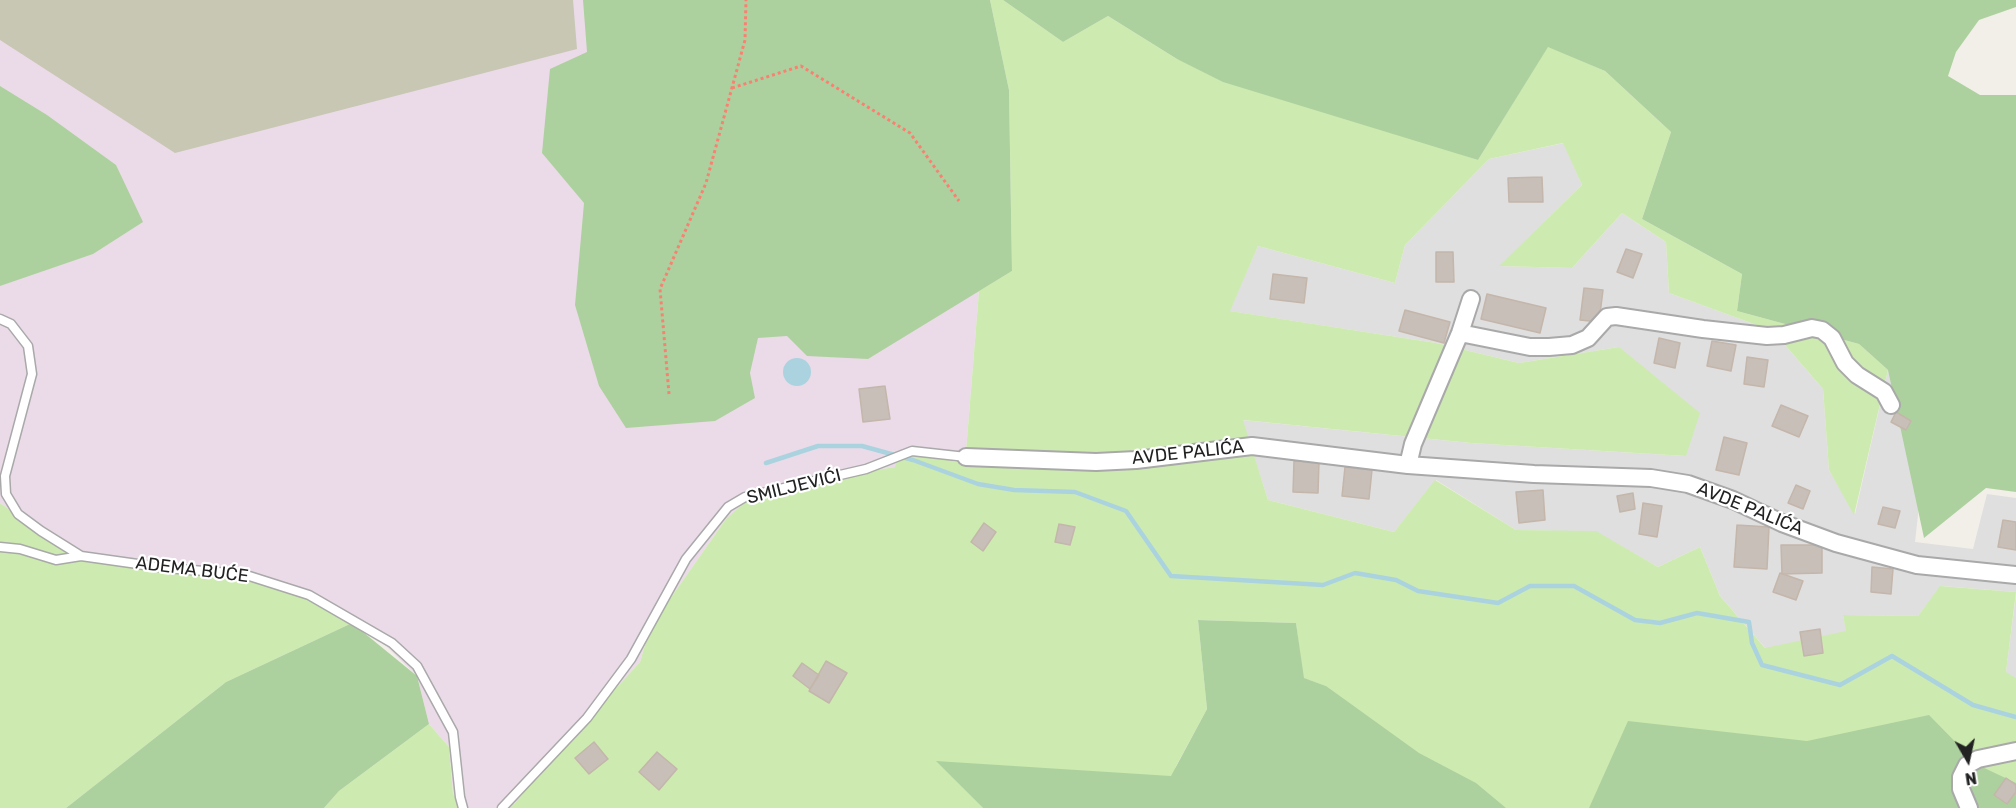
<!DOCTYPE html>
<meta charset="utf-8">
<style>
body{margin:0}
#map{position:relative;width:2016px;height:808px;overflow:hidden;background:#f2efe9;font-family:Rubik,sans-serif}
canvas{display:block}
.north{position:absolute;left:1938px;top:730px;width:60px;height:60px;-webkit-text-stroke:4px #fff;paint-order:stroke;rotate:171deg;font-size:16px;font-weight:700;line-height:24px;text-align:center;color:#222}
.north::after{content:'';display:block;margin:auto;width:21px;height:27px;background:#222;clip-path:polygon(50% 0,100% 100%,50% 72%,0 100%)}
</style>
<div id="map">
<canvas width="2016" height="808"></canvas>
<div class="north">N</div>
</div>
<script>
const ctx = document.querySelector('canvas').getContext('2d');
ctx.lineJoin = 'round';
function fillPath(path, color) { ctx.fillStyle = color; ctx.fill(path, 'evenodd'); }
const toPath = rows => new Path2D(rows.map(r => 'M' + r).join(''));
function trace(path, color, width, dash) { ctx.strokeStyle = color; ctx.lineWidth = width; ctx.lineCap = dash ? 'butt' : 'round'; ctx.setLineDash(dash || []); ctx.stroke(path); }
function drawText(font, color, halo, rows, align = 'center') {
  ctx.font = font + ' Rubik,sans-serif'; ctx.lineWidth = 4.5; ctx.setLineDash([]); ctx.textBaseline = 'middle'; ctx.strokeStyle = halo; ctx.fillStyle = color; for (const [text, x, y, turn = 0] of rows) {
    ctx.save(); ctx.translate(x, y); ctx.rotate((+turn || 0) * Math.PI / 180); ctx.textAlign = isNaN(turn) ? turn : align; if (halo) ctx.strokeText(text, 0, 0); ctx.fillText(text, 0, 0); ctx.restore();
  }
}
const residential = toPath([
 [1564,143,1582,185,1500,266,1572,268,1622,213,1666,242,1669,293,1773,331,1823,389,1829,470,1855,514,1888,370,1930,406,1915,542,1973,549,1987,494,2016,498,2016,592,1941,586,1918,616,1843,615,1858,680,1794,681,1720,596,1700,547,1658,567,1596,532,1516,530,1436,480,1394,532,1268,500,1242,420,1471,443,1686,456,1619,347,1519,363,1436,343,1229,311,1258,246,1395,283,1405,245,1489,159],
 [2016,594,2016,684,2005,679]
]);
const industrial = toPath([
 [0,0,592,0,620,292,979,291,965,464,918,452,895,467,823,479,726,519,665,606,645,645,640,662,552,758,515,803,507,808,464,808,453,794,449,747,429,724,417,676,386,646,352,623,78,559,0,503]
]);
const construction = toPath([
 [0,0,573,0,577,49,175,153,0,40]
]);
const grass = toPath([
 [990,0,1003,0,1063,42,1108,16,1177,59,1478,160,1548,46,1605,71,1671,132,1642,219,1742,274,1737,311,1859,344,1888,370,1854,515,1829,470,1823,389,1773,331,1669,293,1666,242,1622,213,1572,268,1499,266,1582,185,1563,143,1489,159,1405,245,1395,283,1258,246,1230,311,1436,343,1519,363,1619,347,1700,413,1686,456,1471,443,1243,420,1268,500,1394,532,1435,480,1516,530,1596,531,1658,567,1700,547,1720,596,1765,648,1846,631,1843,615,1918,616,1940,586,2016,592,2006,672,2016,678,2016,808,985,808,937,761,983,808,507,808,515,803,552,758,640,662,645,645,665,606,726,519,749,499,823,479,895,467,900,449,965,464,979,291,1012,271,1009,90],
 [1198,620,1296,623,1303,678,1326,686,1175,768,1207,709],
 [0,503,78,559,246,578,310,596,352,623,226,682,66,808,0,808],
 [429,724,449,747,453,794,464,808,324,808,339,791]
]);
const forest = toPath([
 [583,0,990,0,1009,90,1012,271,868,359,807,356,787,336,758,338,750,373,755,398,715,421,626,428,599,386,575,305,584,203,542,153,550,69,587,52],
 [1003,0,2016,0,2016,7,1979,20,1956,52,1948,76,1980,95,2016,95,2016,492,1986,488,1924,538,1888,370,1859,344,1737,311,1742,274,1642,219,1671,132,1605,71,1548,47,1478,160,1223,82,1177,59,1108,16,1063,42],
 [0,86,47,115,116,165,143,222,93,254,0,286],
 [1198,620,1296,623,1304,678,1326,686,1419,753,1476,783,1506,808,983,808,936,761,1171,776,1207,709],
 [352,623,417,676,429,724,339,791,324,808,66,808,226,682],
 [1929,715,1978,765,2016,783,2016,808,1589,808,1628,721,1807,741]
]);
const water = toPath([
 '783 372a14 14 0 1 1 28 0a14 14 0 1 1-28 0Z'
]);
const stream = toPath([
 [766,463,818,446,862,446,913,460,978,484,1014,490,1075,492,1126,511,1171,576,1323,585,1355,573,1396,580,1418,591,1498,603,1530,586,1574,586,1635,620,1660,623,1697,613,1749,622,1752,643,1762,665,1840,685,1892,656,1973,705,2016,717]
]);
const building = toPath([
 [1542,177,1543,202,1509,202,1508,178,1542,177],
 [1626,249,1642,254,1633,278,1617,272,1626,249],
 [1436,252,1453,252,1454,282,1436,282,1436,252],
 [1273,274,1307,278,1304,303,1270,299,1273,274],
 [1584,288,1603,290,1599,322,1580,320,1584,288],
 [1487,294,1546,308,1540,333,1481,319,1487,294],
 [1405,310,1450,322,1444,343,1399,331,1405,310],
 [1659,338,1680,343,1675,368,1654,363,1659,338],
 [1712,341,1736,345,1731,371,1707,366,1712,341],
 [1747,357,1768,360,1764,387,1744,384,1747,357],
 [885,386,890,419,863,422,859,389,885,386],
 [1781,405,1808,416,1799,437,1772,426,1781,405],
 [1896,412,1911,421,1906,430,1891,422,1896,412],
 [1724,437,1747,443,1739,475,1716,470,1724,437],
 [1294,461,1319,462,1318,493,1293,492,1294,461],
 [1345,467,1372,470,1369,499,1342,496,1345,467],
 [1796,485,1810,491,1803,509,1788,503,1796,485],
 [1543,490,1545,520,1519,523,1516,492,1543,490],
 [1633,493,1635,509,1620,512,1617,496,1633,493],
 [1643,503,1662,506,1657,537,1639,534,1643,503],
 [1883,507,1900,511,1895,528,1878,524,1883,507],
 [2003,520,2016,522,2016,550,1998,547,2003,520],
 [984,523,996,532,983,551,971,542,984,523],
 [1059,524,1075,527,1070,545,1055,542,1059,524],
 [1737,525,1769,527,1767,569,1734,567,1737,525],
 [1781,545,1822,545,1822,573,1782,574,1781,545],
 [1872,567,1893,569,1891,594,1871,592,1872,567],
 [1780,573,1803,581,1796,600,1773,592,1780,573],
 [1820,629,1823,653,1804,656,1800,632,1820,629],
 [826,661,847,673,829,703,809,691,826,661],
 [802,663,819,675,810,689,793,676,802,663],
 [594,742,608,759,589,774,575,758,594,742],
 [657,752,677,769,659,790,639,772,657,752],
 [2006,778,2016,785,2016,792,2007,804,1994,795,2006,778]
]);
const path = toPath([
 [732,88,801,66,910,133,959,201],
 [669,394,660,289,706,183,745,40,746,0]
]);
const lane = toPath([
 [0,319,11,324,28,346,32,374,5,476,6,494,18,514,41,531,81,556,166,568,243,574,309,595,392,643,417,666,453,732,460,797,463,808],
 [0,547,20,549,56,560,81,556],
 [502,808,587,718,631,659,686,559,728,507,745,497,866,469,912,451,966,457]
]);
const street = toPath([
 [1460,333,1530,347,1549,347,1572,345,1588,338,1607,317,1616,316,1703,329,1767,336,1784,335,1812,328,1822,330,1832,338,1845,363,1857,375,1884,392,1891,405],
 [966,457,1096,462,1136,460,1252,446,1408,465,1534,474,1651,478,1688,484,1733,500,1782,523,1836,543,1917,565,2016,575],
 [1408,465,1413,444,1460,333,1471,299],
 [1969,808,1961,789,1961,777,1967,765,1978,759,2016,751]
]);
const streetNames = [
 ["AVDE PALIĆA",1188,453,-6],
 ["SMILJEVIĆI",794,487,-14],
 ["AVDE PALIĆA",1750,509,22],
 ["ADEMA BUĆE",192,570,7]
];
fillPath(residential, '#e0dfdf');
fillPath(industrial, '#ebdbe8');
fillPath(construction, '#c7c7b4');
fillPath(grass, '#cdebb0');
fillPath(forest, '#add19e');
fillPath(water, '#aad3df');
trace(stream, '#aad3df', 4.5);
fillPath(building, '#c7bfb8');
trace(building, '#c4b6ab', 1.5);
trace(lane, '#a9a9a9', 11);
trace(street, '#a9a9a9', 20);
trace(path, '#fa8072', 3, [3, 3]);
trace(lane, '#fff', 8);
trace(street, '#fff', 16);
drawText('18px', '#222', '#fff', streetNames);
</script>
